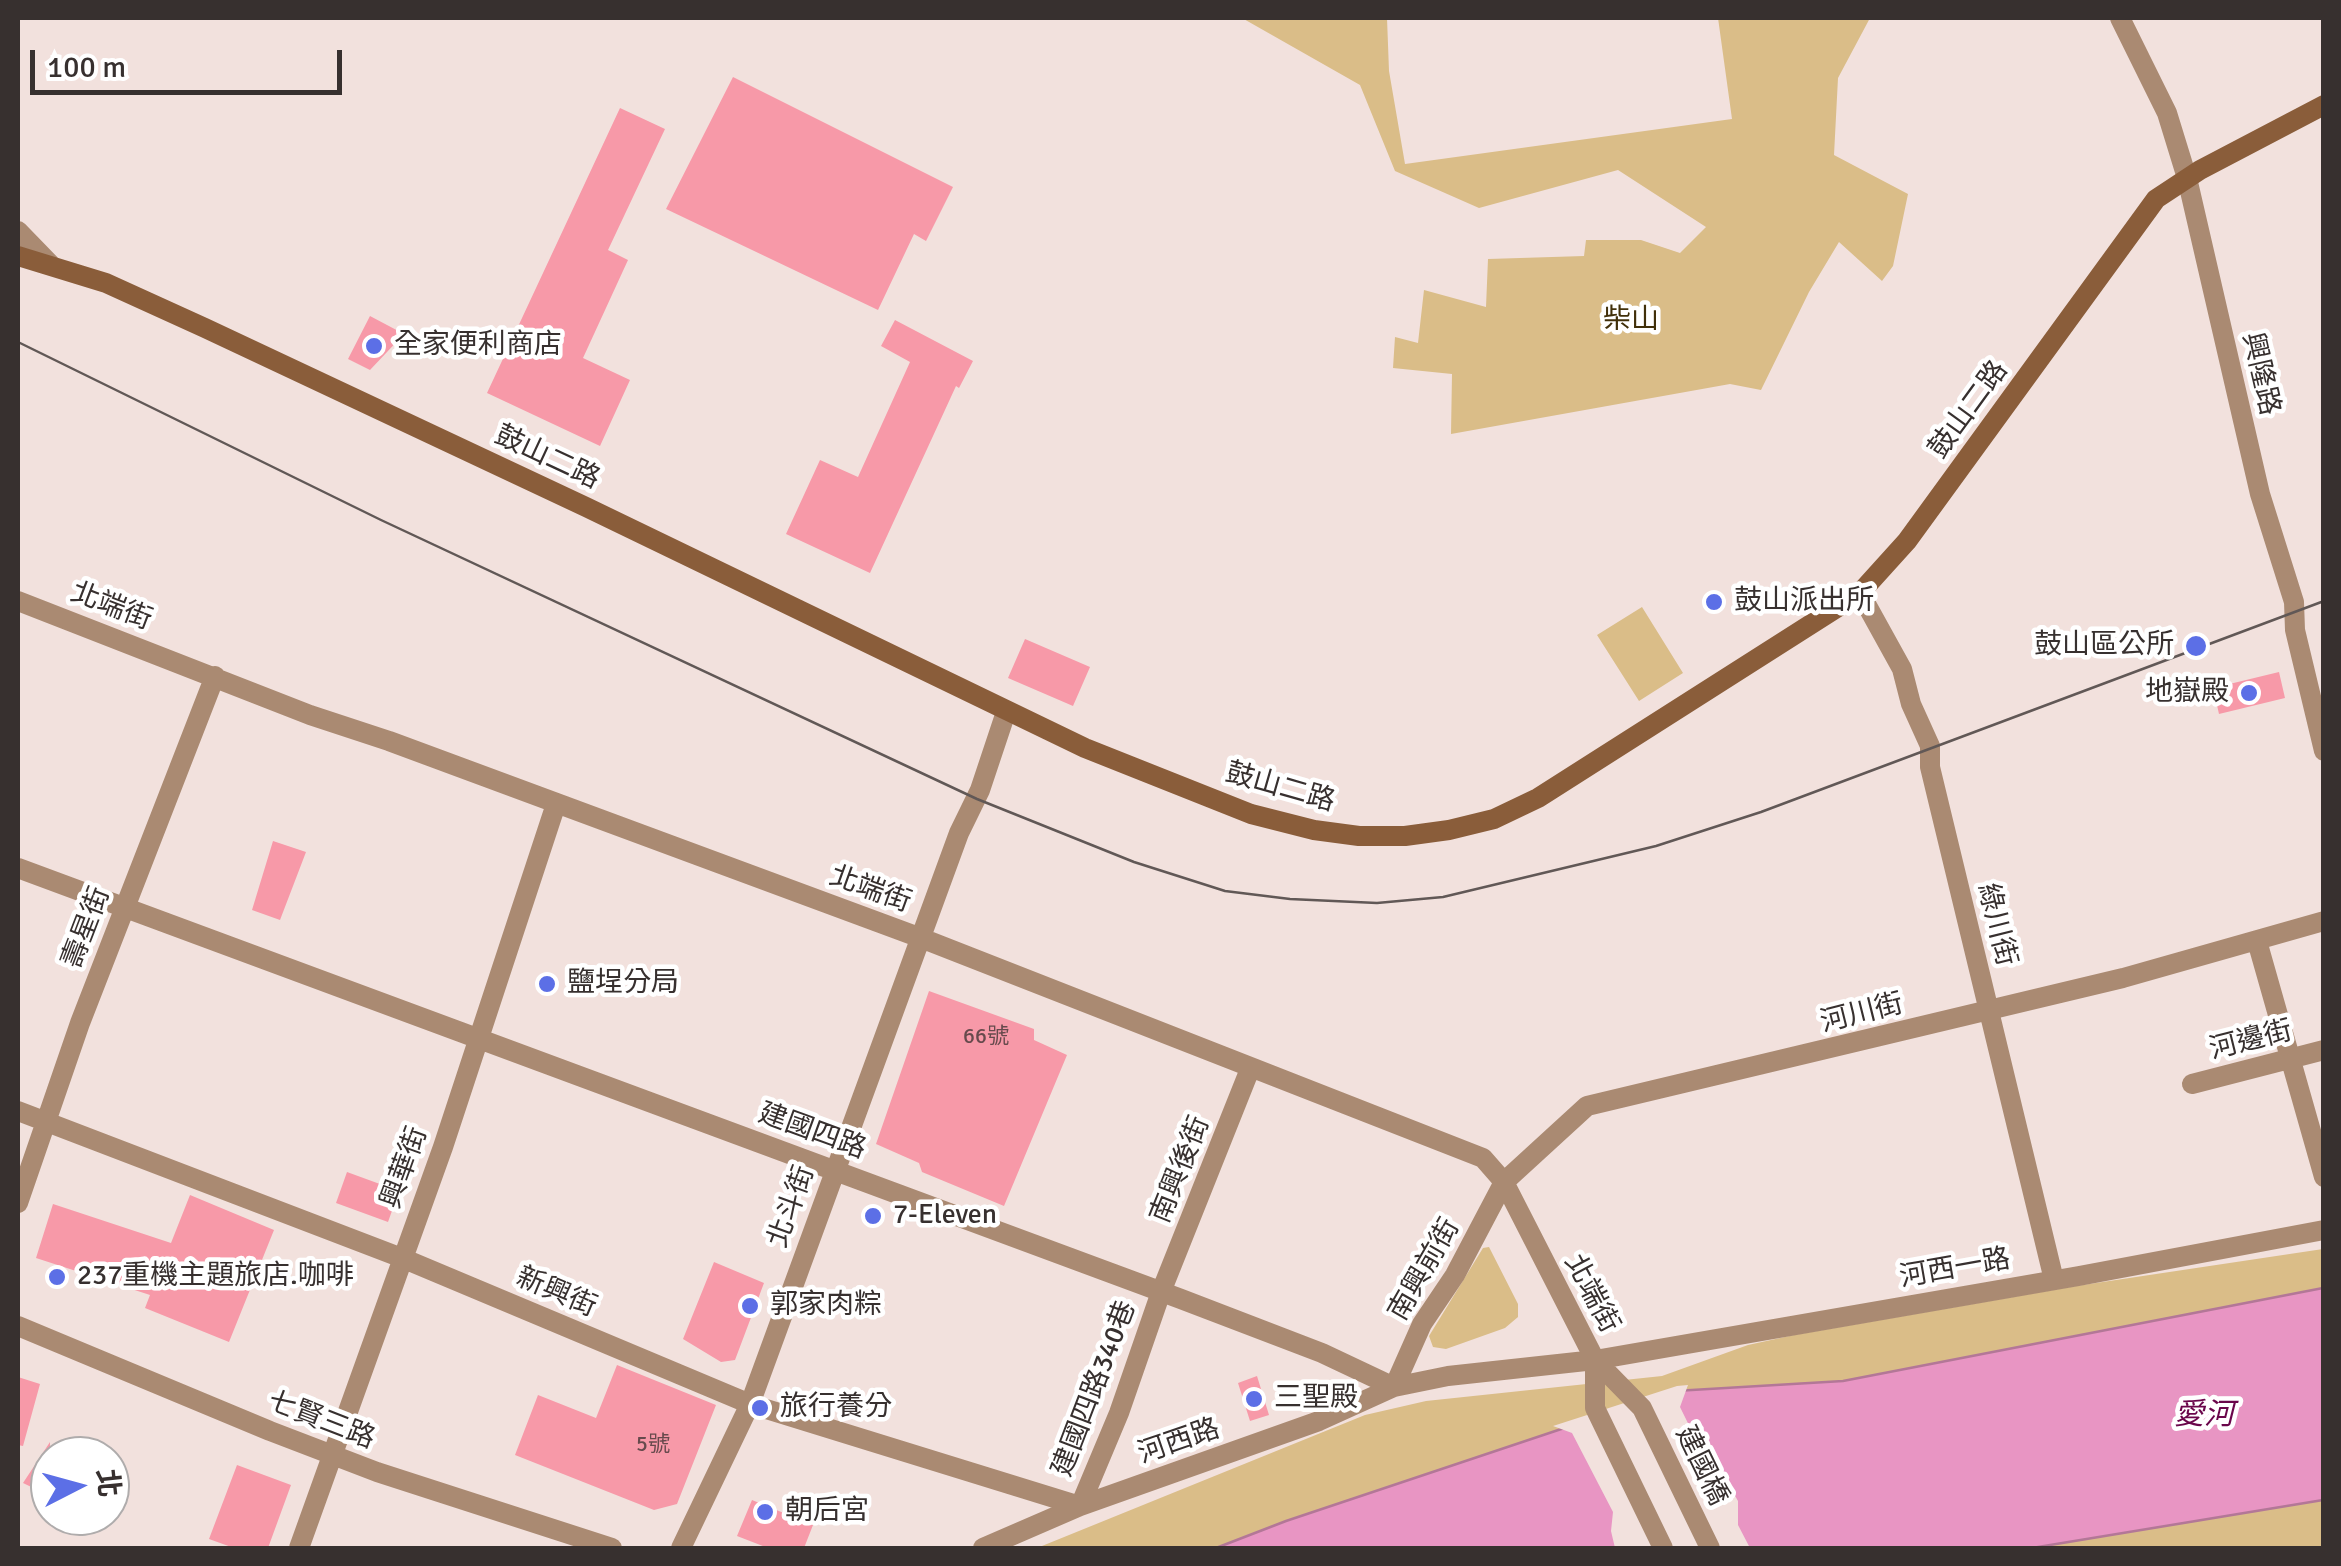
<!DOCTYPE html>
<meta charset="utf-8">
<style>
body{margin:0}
#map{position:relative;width:2341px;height:1566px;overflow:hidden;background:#f2e1dd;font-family:Signika,"Noto Sans TC",sans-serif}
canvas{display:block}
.frame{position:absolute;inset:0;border:20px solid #37302f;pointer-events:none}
.north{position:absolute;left:30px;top:1436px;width:100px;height:100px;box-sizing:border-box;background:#fff;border:2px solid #afacac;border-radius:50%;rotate:84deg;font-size:28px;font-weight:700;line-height:40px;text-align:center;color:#37302f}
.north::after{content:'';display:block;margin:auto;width:35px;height:45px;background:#5c6fe6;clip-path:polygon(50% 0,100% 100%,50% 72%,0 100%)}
.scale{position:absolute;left:30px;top:50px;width:312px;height:45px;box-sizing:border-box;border:5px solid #37302f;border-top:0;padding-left:12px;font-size:30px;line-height:35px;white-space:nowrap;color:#37302f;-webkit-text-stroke:8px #fff;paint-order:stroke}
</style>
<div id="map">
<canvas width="2341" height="1566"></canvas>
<div class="frame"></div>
<div class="north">北</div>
<div class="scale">100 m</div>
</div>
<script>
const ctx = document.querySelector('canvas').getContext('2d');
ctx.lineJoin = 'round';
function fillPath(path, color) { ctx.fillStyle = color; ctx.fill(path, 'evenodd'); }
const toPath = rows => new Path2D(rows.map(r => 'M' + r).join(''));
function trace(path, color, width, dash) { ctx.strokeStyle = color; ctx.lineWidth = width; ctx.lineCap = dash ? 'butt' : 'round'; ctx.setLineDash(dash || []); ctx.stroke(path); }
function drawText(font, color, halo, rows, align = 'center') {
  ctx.font = font + ' Signika,"Noto Sans TC",sans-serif'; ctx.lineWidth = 9; ctx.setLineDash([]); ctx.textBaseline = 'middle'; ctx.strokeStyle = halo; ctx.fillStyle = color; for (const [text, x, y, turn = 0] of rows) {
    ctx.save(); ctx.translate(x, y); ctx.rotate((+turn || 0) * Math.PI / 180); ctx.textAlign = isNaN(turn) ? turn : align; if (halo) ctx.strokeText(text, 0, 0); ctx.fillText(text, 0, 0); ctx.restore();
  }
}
const green = toPath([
 [1242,18,1387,18,1389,71,1405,164,1732,119,1718,18,1870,18,1838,78,1834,155,1908,194,1893,266,1882,281,1839,242,1809,292,1761,390,1730,384,1451,434,1452,374,1393,368,1395,337,1418,343,1424,290,1486,307,1488,259,1584,256,1586,240,1641,240,1680,253,1706,227,1618,170,1479,208,1395,171,1360,85],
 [1642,607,1683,673,1639,701,1597,635],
 [1489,1247,1518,1304,1518,1317,1505,1328,1446,1349,1433,1347,1429,1336,1483,1248],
 [2323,1249,2323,1288,1843,1381,1675,1391,1286,1521,1216,1548,1037,1548,1365,1415,1426,1401,1662,1376,1748,1345,1794,1335,2076,1286],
 [2323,1500,2323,1546,2032,1548]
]);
const water = toPath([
 [2323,1288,2323,1500,2032,1548,1216,1548,1286,1521,1675,1391,1843,1381,2323,1288]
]);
const pier = toPath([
 [1688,1385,1680,1407,1718,1484,1734,1494,1738,1501,1738,1525,1750,1548,1615,1548,1611,1531,1613,1512,1572,1433,1553,1426,1677,1386]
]);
const building = toPath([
 [733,77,953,187,926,241,914,234,878,310,666,209],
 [620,108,665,129,608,250,628,260,583,358,630,380,600,446,487,393],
 [370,316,404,334,370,370,348,359],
 [895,320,973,361,959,388,956,386,870,573,786,534,820,460,858,477,910,362,881,346],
 [1025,639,1090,667,1073,706,1008,678],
 [2279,672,2285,698,2219,714,2213,688],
 [273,841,306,852,280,920,252,910],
 [929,991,1034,1029,1034,1040,1067,1055,1004,1206,922,1172,919,1163,876,1144],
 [347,1172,399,1191,388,1222,336,1203],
 [190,1195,274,1230,229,1342,145,1308,150,1295,36,1258,53,1204,171,1243],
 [714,1262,764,1283,735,1360,721,1362,683,1339],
 [617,1365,716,1405,677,1504,654,1510,515,1455,538,1395,596,1418],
 [1257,1376,1269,1415,1250,1421,1238,1383],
 [18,1377,40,1384,23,1446,18,1445],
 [50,1442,50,1496,23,1483],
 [237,1465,291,1485,268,1548,234,1548,209,1539],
 [752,1500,813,1525,804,1548,768,1548,737,1536]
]);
const street = toPath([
 [2120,18,2167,113,2187,178,2260,494,2294,602,2295,630,2324,751],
 [18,231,50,264],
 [1860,593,1902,669,1911,704,1930,746,1930,767,2054,1280],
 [18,601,310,715,389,741,921,938,1483,1158,1504,1182,1595,1360,1642,1408,1710,1548],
 [18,868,1181,1299,1322,1353,1394,1387],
 [2257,941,2324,1177],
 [2192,1084,2324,1050],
 [18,1111,402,1258,750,1404,1080,1506,1119,1413,1161,1292,1250,1069],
 [18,1203,80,1023,215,676],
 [18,1326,270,1431,377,1472,612,1548],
 [1595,1360,1595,1408,1663,1548],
 [1394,1387,1422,1324,1455,1275,1504,1182,1587,1106,2123,978,2324,921],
 [299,1548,443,1147,556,804],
 [681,1548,750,1404,959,833,980,790,1006,712],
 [983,1548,1080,1506,1319,1421,1394,1387,1448,1376,1595,1360,2079,1276,2324,1230]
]);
const secondary = toPath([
 [18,256,106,283,205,328,586,507,1085,748,1251,814,1314,830,1359,836,1405,836,1449,830,1494,819,1538,798,1860,593,1907,541,2156,199,2200,170,2324,105]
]);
const tram = toPath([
 [18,342,381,520,977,799,1134,862,1225,891,1290,899,1377,903,1443,897,1656,846,1761,812,2324,601]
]);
const markers = [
 [374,346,10,"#5c6fe6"],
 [1714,602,10,"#5c6fe6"],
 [2196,646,12,"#5c6fe6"],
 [2249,693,10,"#5c6fe6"],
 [547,984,10,"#5c6fe6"],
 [873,1216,10,"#5c6fe6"],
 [57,1277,10,"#5c6fe6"],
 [750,1306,10,"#5c6fe6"],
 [1254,1399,10,"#5c6fe6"],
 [760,1408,10,"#5c6fe6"],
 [765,1512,10,"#5c6fe6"]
];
const numberNames = [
 ["66號",986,1037],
 ["5號",653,1445]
];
const parkNames = [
 ["柴山",1631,321]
];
const poiNames = [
 ["全家便利商店",394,346],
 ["鼓山派出所",1734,602],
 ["鼓山區公所",2174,646,"right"],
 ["地嶽殿",2229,693,"right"],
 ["鹽埕分局",567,984],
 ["7-Eleven",893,1216],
 ["237重機主題旅店.咖啡",77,1277],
 ["郭家肉粽",770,1306],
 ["三聖殿",1274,1399],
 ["旅行養分",780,1408],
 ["朝后宮",785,1512]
];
const streetNames = [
 ["興隆路",2260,374,77],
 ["鼓山二路",1969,410,-54],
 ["鼓山二路",547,458,25],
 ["北端街",111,607,21],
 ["鼓山二路",1280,788,16],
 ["北端街",870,890,20],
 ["綠川街",1996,925,76],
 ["壽星街",87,928,-69],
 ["河川街",1862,1014,-14],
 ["河邊街",2251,1041,-14],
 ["建國四路",812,1132,20],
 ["興華街",405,1168,-70],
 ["南興後街",1181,1170,-68],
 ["北斗街",792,1207,-70],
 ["河西一路",1955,1269,-10],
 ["南興前街",1425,1270,-60],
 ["新興街",556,1293,23],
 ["北端街",1591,1294,62],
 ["建國四路340巷",1095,1389,-69],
 ["七賢三路",321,1421,21],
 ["河西路",1179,1442,-19],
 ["建國橋",1701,1466,64]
];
const waterNames = [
 ["愛河",2204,1416]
];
fillPath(green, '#dabd88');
fillPath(water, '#e895c3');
trace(water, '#b37797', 2.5);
fillPath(pier, '#f2e1dd');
fillPath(building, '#f799a8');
trace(street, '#aa8a72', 20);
trace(secondary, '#8a5d3a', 20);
trace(tram, '#615856', 2.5);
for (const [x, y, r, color] of markers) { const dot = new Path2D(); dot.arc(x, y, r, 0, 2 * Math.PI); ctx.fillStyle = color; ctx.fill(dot); trace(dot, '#fff', 4); }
drawText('22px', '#674a4d', null, numberNames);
drawText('28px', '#41300a', '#fff', parkNames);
drawText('28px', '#37302f', '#fff', poiNames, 'left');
drawText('28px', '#37302f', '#fff', streetNames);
drawText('italic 30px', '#6a064b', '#fff', waterNames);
</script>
